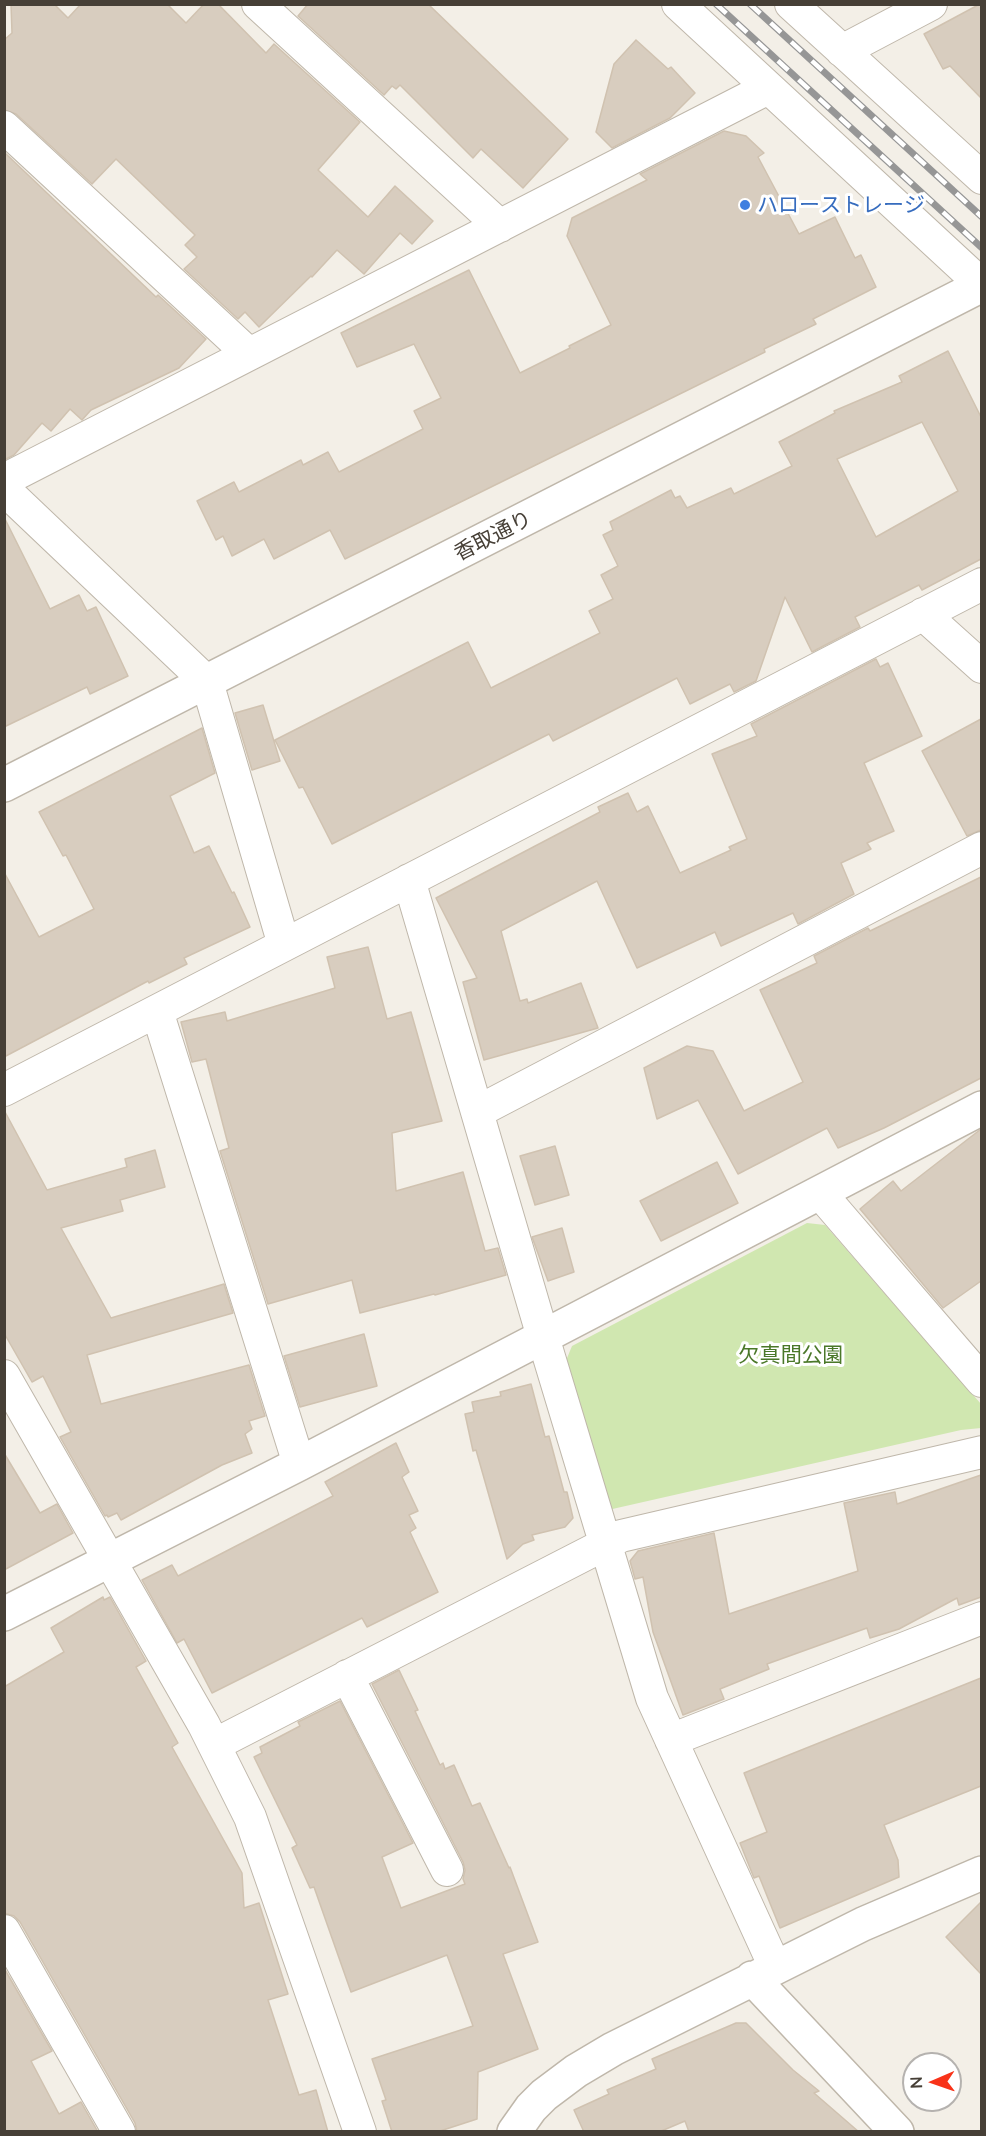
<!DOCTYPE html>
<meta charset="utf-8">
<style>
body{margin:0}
#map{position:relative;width:986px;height:2136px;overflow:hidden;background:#f3efe7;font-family:Lato,sans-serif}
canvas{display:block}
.frame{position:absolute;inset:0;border:6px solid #463f36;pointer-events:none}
.north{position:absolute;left:902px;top:2052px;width:60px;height:60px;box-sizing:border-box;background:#fff;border:2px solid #b5b2af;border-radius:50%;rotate:268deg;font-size:16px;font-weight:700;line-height:24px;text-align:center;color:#463f36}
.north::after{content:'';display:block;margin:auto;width:21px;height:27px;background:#f83319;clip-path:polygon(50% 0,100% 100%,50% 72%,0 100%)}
</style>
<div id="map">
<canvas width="986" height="2136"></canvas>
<div class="frame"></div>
<div class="north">N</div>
</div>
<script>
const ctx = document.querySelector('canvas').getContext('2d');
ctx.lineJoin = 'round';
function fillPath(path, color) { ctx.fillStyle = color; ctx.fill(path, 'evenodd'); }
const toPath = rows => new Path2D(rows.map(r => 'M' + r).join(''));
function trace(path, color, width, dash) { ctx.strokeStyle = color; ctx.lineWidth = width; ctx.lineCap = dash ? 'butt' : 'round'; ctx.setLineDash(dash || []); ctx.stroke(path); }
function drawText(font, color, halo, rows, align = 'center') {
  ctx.font = font + ' Lato,"Noto Sans JP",sans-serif'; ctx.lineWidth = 6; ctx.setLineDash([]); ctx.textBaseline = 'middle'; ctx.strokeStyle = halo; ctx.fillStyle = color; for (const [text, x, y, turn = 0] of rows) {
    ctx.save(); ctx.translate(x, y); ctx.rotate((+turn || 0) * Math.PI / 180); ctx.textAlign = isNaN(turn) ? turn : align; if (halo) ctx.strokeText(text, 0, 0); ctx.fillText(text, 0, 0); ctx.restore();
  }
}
const green = toPath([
 [807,1223,825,1225,981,1404,981,1428,961,1430,608,1510,565,1363,572,1346]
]);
const building = toPath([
 [11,4,54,4,68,18,81,4,167,4,186,23,204,4,218,4,266,53,274,44,360,122,318,170,368,217,395,186,433,221,412,244,400,233,364,274,337,250,312,277,311,276,259,327,245,312,238,319,184,269,197,257,185,245,195,235,116,159,92,184,16,114,4,110,4,40,12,33,11,4],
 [308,4,428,4,568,139,523,188,481,149,473,158,400,85,396,89,392,86,384,95,298,16,308,4],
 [980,4,981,4,981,98,950,66,943,69,924,34,980,4],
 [636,40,668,69,671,67,695,93,670,118,612,148,596,132,614,64,636,40],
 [724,131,746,136,764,153,758,157,799,234,835,217,855,258,861,255,876,287,813,319,816,324,764,349,765,352,345,559,330,530,274,559,264,539,232,556,223,536,216,540,197,501,234,482,239,492,301,460,303,465,328,452,339,472,423,429,414,411,441,398,414,344,357,367,341,333,469,270,520,373,570,348,569,346,611,325,567,236,572,218,647,180,640,174,724,131],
 [4,152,156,297,158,295,206,339,179,368,91,410,82,420,70,409,51,431,42,423,14,455,4,460,4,152],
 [948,351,981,417,981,559,922,590,919,585,855,617,860,627,812,652,785,597,756,681,734,692,730,684,690,704,677,678,553,741,549,734,332,844,303,787,299,788,275,740,468,642,491,688,600,633,589,611,613,599,601,575,618,566,603,535,613,530,610,522,671,490,675,498,680,496,687,508,731,488,734,494,792,466,779,442,835,413,834,411,902,382,899,376,948,351],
 [922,422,958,491,876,537,837,459,922,422],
 [4,517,50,609,79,595,87,611,96,607,128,676,90,694,87,687,4,727,4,517],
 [876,659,880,667,888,663,922,736,864,763,894,831,867,843,871,849,841,863,854,894,798,924,793,913,721,946,715,932,637,968,597,881,501,931,520,1001,527,999,528,1003,581,983,598,1028,484,1060,463,982,477,978,436,898,600,812,598,807,628,793,637,812,648,806,680,873,731,850,729,847,747,839,712,754,757,736,751,724,876,659],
 [263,705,280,761,252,770,235,713,263,705],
 [981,719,981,830,967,836,922,751,981,719],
 [202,728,215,773,170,796,194,853,209,846,232,893,234,892,250,927,184,958,187,964,149,983,148,981,4,1057,4,872,39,937,94,909,66,855,63,856,39,812,202,728],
 [981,877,981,1078,884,1128,838,1148,827,1128,738,1174,698,1100,657,1119,644,1068,687,1046,713,1051,744,1111,803,1082,760,990,817,963,814,956,868,928,870,931,981,877],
 [368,947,387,1019,411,1012,442,1121,392,1133,396,1191,463,1172,485,1251,498,1248,506,1275,435,1295,434,1294,360,1313,352,1280,268,1304,220,1151,229,1148,206,1059,192,1062,181,1022,225,1012,227,1021,335,988,327,957,368,947],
 [4,1110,47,1190,127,1167,125,1159,155,1150,165,1187,120,1200,123,1211,61,1228,111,1318,224,1284,233,1313,87,1355,101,1404,249,1365,265,1416,249,1421,252,1429,245,1434,252,1453,222,1465,121,1520,117,1513,108,1517,107,1515,105,1516,60,1437,71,1432,43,1376,32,1382,4,1333,4,1110],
 [981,1129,981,1281,943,1308,860,1209,893,1181,901,1191,981,1129],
 [555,1146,569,1195,535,1205,520,1156,555,1146],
 [717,1162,738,1203,661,1241,640,1201,717,1162],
 [562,1228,574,1272,548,1281,532,1237,562,1228],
 [364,1334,377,1386,300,1407,284,1356,364,1334],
 [531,1384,545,1437,549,1436,564,1492,567,1492,573,1518,565,1527,532,1535,534,1540,523,1544,507,1559,476,1450,473,1451,465,1414,474,1412,472,1402,501,1396,500,1392,531,1384],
 [396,1443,409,1472,402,1477,418,1511,409,1515,416,1528,410,1532,438,1592,367,1627,362,1618,212,1693,184,1639,177,1643,142,1580,172,1565,178,1576,333,1496,325,1482,396,1443],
 [4,1453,40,1513,57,1504,73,1533,4,1570,4,1453],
 [981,1475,981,1597,959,1605,957,1598,899,1629,870,1638,867,1628,767,1664,769,1669,720,1689,724,1699,683,1715,653,1632,643,1577,635,1579,630,1561,638,1551,714,1533,729,1614,858,1571,844,1503,895,1492,897,1504,981,1475],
 [103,1597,104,1600,110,1597,146,1661,136,1667,178,1743,172,1747,242,1873,244,1908,259,1903,288,1994,268,2000,299,2095,316,2090,328,2132,137,2132,135,2123,20,1922,14,1916,4,1913,4,1687,64,1652,51,1628,103,1597],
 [399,1670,418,1710,415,1711,440,1765,443,1763,445,1769,454,1765,472,1806,480,1803,509,1868,510,1867,538,1942,503,1954,538,2049,478,2072,477,2119,437,2132,392,2132,382,2101,386,2100,372,2059,473,2026,447,1955,351,1992,314,1887,310,1888,292,1848,297,1845,254,1757,262,1753,260,1747,300,1726,298,1722,340,1701,413,1843,382,1857,401,1908,465,1884,463,1879,465,1870,463,1862,372,1684,399,1670],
 [981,1678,981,1786,884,1825,898,1860,899,1877,780,1928,759,1876,754,1878,740,1843,767,1832,744,1773,981,1678],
 [981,1902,981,1974,946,1937,981,1902],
 [4,1968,52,2051,31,2061,59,2114,81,2102,98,2132,4,2132,4,1968],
 [736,2023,746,2023,793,2070,819,2091,814,2093,859,2132,689,2132,685,2121,659,2132,584,2132,574,2110,609,2094,607,2090,656,2069,652,2059,736,2023]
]);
const minor = toPath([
 [258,4,500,226],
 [678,4,982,285],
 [791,4,982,178],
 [842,51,931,4],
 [4,127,249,354],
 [4,480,768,88],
 [4,489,207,682,284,945],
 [923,614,982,667],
 [409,880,543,1337,652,1698,775,1967],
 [157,1011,299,1464],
 [4,1090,982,584],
 [477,1112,982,848],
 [820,1193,982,1381],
 [4,1376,204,1725,250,1817,360,2132],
 [347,1676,447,1870],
 [671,1740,982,1618],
 [214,1745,621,1536,982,1452],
 [4,1931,119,2132]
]);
const tertiary = toPath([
 [4,785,982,285],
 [4,1614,299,1464,982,1108],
 [752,1978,897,2132],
 [514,2132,531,2108,544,2095,576,2071,613,2049,863,1924,982,1873]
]);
const rail = toPath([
 [716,4,982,248],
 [750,4,982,217]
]);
const markers = [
 [745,205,6,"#3f7fe0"]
];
const shopNames = [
 ["ハローストレージ",757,205]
];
const streetNames = [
 ["香取通り",493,536,-27]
];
const parkNames = [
 ["欠真間公園",791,1355]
];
fillPath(green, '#d0e7b0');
fillPath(building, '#d8cdbf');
trace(building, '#d0c2b0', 1.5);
trace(minor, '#bfb7aa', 34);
trace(tertiary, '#bfb7aa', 36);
trace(minor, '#fff', 32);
trace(tertiary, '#fff', 33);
trace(rail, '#969696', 7);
trace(rail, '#fff', 4.5, [14]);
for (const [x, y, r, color] of markers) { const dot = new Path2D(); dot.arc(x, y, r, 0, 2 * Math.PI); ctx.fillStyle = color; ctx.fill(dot); trace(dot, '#fff', 2); }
drawText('21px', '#366cbe', '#fff', shopNames, 'left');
drawText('21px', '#463f36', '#fff', streetNames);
drawText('21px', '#4a7829', '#fff', parkNames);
</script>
